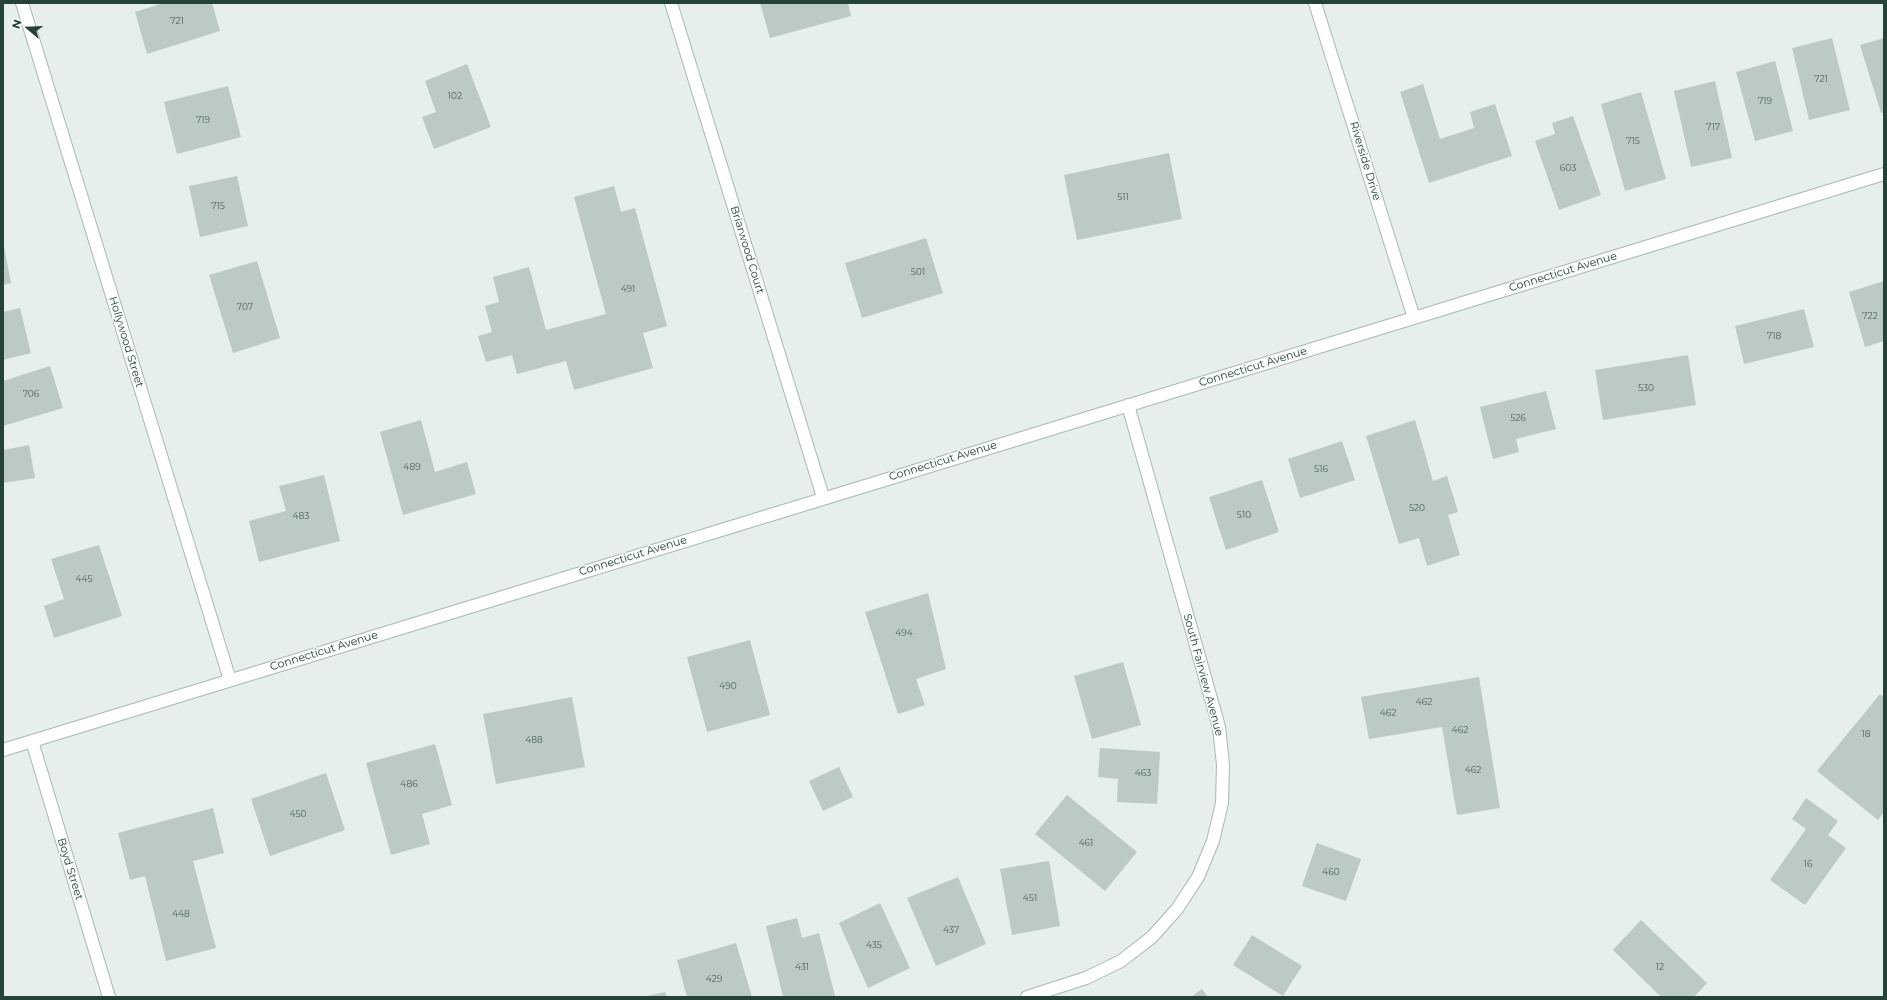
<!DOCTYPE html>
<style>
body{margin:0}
#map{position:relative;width:1887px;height:1000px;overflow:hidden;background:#e6efeb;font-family:Montserrat,sans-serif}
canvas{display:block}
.frame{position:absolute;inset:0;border:4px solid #24423a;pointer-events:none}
.north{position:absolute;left:8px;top:8px;width:40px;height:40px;-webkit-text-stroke:3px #f7fbf9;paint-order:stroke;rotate:289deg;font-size:11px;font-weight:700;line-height:16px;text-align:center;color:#24423a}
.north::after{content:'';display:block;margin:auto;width:14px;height:18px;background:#24423a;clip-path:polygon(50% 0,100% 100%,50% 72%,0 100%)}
</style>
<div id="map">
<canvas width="1887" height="1000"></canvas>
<div class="frame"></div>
<div class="north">N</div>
</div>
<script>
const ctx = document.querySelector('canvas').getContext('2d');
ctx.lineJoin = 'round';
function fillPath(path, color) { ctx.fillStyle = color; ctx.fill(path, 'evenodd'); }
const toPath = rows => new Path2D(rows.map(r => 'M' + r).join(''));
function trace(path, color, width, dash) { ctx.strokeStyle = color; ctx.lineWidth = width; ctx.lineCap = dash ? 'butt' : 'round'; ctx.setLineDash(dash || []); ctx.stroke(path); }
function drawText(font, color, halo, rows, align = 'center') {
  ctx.font = font + ' Montserrat,sans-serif'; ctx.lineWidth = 3; ctx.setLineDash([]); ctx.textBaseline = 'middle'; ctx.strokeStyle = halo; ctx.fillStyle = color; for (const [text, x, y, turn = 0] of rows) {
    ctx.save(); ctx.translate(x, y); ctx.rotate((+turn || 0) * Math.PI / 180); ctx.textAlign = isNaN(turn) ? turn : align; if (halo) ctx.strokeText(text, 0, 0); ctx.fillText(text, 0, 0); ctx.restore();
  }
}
const building = toPath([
 [163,3,212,3,220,31,147,54,135,12],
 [760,3,848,3,851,16,770,38],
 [1832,38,1850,110,1809,120,1792,48],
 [1884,38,1884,112,1881,113,1860,45],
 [1775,61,1793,131,1755,141,1736,72],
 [467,64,491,127,434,149,422,117,436,112,425,81],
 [1715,81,1732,158,1691,167,1674,91],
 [1423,84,1440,139,1474,128,1470,112,1495,104,1512,156,1429,183,1400,92],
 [228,86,241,137,177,154,164,102],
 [1641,92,1666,179,1625,191,1601,104],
 [1573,116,1601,195,1559,210,1535,141,1555,134,1552,123],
 [1169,153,1182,219,1077,240,1064,175],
 [237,176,248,226,200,237,189,186],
 [614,186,621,212,635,208,667,326,643,333,653,368,574,390,566,361,517,374,512,355,486,362,478,336,492,332,485,306,499,302,493,277,529,267,546,330,606,314,574,197],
 [926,238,943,293,862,318,845,263],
 [3,241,11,283,3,285],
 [257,261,280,338,233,353,209,275],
 [1884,281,1884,341,1865,347,1849,292],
 [20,308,31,353,3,360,3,312],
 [1804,309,1814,347,1744,364,1735,326],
 [1688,355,1696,405,1603,420,1595,370],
 [50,366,63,408,3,426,3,381],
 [1546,391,1556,429,1516,439,1519,452,1493,459,1480,407],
 [421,420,435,472,467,462,476,494,403,515,380,432],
 [1415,420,1433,481,1447,476,1458,512,1448,515,1460,555,1427,566,1419,538,1399,544,1366,436],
 [1342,441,1355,480,1300,498,1288,459],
 [29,445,35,478,3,483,3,450],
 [324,475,340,541,259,562,249,521,286,511,279,486],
 [1262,480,1279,532,1226,550,1209,497],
 [99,545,122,616,54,638,44,606,64,599,51,559],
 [928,593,946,669,916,679,925,705,898,714,865,612],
 [750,640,770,715,707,732,687,657],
 [1123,662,1141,725,1092,739,1074,676],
 [1479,677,1500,808,1457,815,1442,727,1369,739,1361,697],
 [1880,694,1884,697,1884,812,1878,820,1817,771],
 [572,697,585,767,496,784,483,714],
 [435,744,452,805,422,814,430,844,391,855,366,763],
 [1100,748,1160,752,1157,804,1117,802,1118,779,1098,777],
 [839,767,853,797,823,811,809,781],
 [326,773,345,830,270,856,251,799],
 [1067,795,1137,852,1105,891,1035,834],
 [1806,798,1838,821,1828,835,1846,848,1805,905,1770,880,1806,829,1792,819],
 [213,808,224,853,193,861,216,948,166,961,145,876,130,880,118,833],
 [1317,843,1361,859,1346,901,1302,886],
 [1049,861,1060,926,1012,935,1000,869],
 [958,877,986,944,936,966,907,898],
 [880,903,910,968,868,988,839,923],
 [797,918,802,938,819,933,835,996,783,997,766,926],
 [1641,920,1707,983,1694,997,1659,997,1660,996,1613,950],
 [1252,935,1302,966,1283,996,1233,965],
 [736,943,752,997,687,997,677,960],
 [1202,989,1208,997,1191,997],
 [665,992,667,997,647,997,647,996]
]);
const minor = toPath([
 [22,3,230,680],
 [671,3,823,497],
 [1315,3,1414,318],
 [32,741,109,997],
 [3,750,1884,174],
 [1027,997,1086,978,1121,961,1152,937,1177,909,1198,877,1213,841,1222,803,1223,765,1219,727,1128,405]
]);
const numberNames = [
 ["721",177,21],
 ["721",1821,79],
 ["102",455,96],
 ["719",1765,101],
 ["719",203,120],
 ["717",1713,127],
 ["715",1633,141],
 ["603",1568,168],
 ["511",1123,197],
 ["715",218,206],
 ["501",918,272],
 ["491",628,289],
 ["707",245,307],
 ["722",1870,316],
 ["718",1774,336],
 ["530",1646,388],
 ["706",31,394],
 ["526",1518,418],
 ["489",412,467],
 ["516",1321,469],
 ["520",1417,508],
 ["510",1244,515],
 ["483",301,516],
 ["445",84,579],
 ["494",904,633],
 ["490",728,686],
 ["462",1424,702],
 ["462",1388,713],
 ["462",1460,730],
 ["18",1866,734],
 ["488",534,740],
 ["462",1473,770],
 ["463",1143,773],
 ["486",409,784],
 ["450",298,814],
 ["461",1086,843],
 ["16",1808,864],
 ["460",1331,872],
 ["451",1030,898],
 ["448",181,914],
 ["437",951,930],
 ["435",874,945],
 ["431",802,967],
 ["12",1660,967],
 ["429",714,979]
];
const streetNames = [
 ["Riverside Drive",1365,161,73],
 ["Briarwood Court",747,250,73],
 ["Connecticut Avenue",1563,272,-17],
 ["Hollywood Street",126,342,73],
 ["Connecticut Avenue",1253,367,-17],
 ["Connecticut Avenue",943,461,-17],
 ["Connecticut Avenue",633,556,-17],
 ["Connecticut Avenue",324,651,-17],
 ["South Fairview Avenue",1203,675,75],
 ["Boyd Street",70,869,73]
];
fillPath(building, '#bbcac4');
trace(minor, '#a8b8b2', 14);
trace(minor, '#fff', 12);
drawText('9px', '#4a645c', null, numberNames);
drawText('11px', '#24423a', '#f7fbf9', streetNames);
</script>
